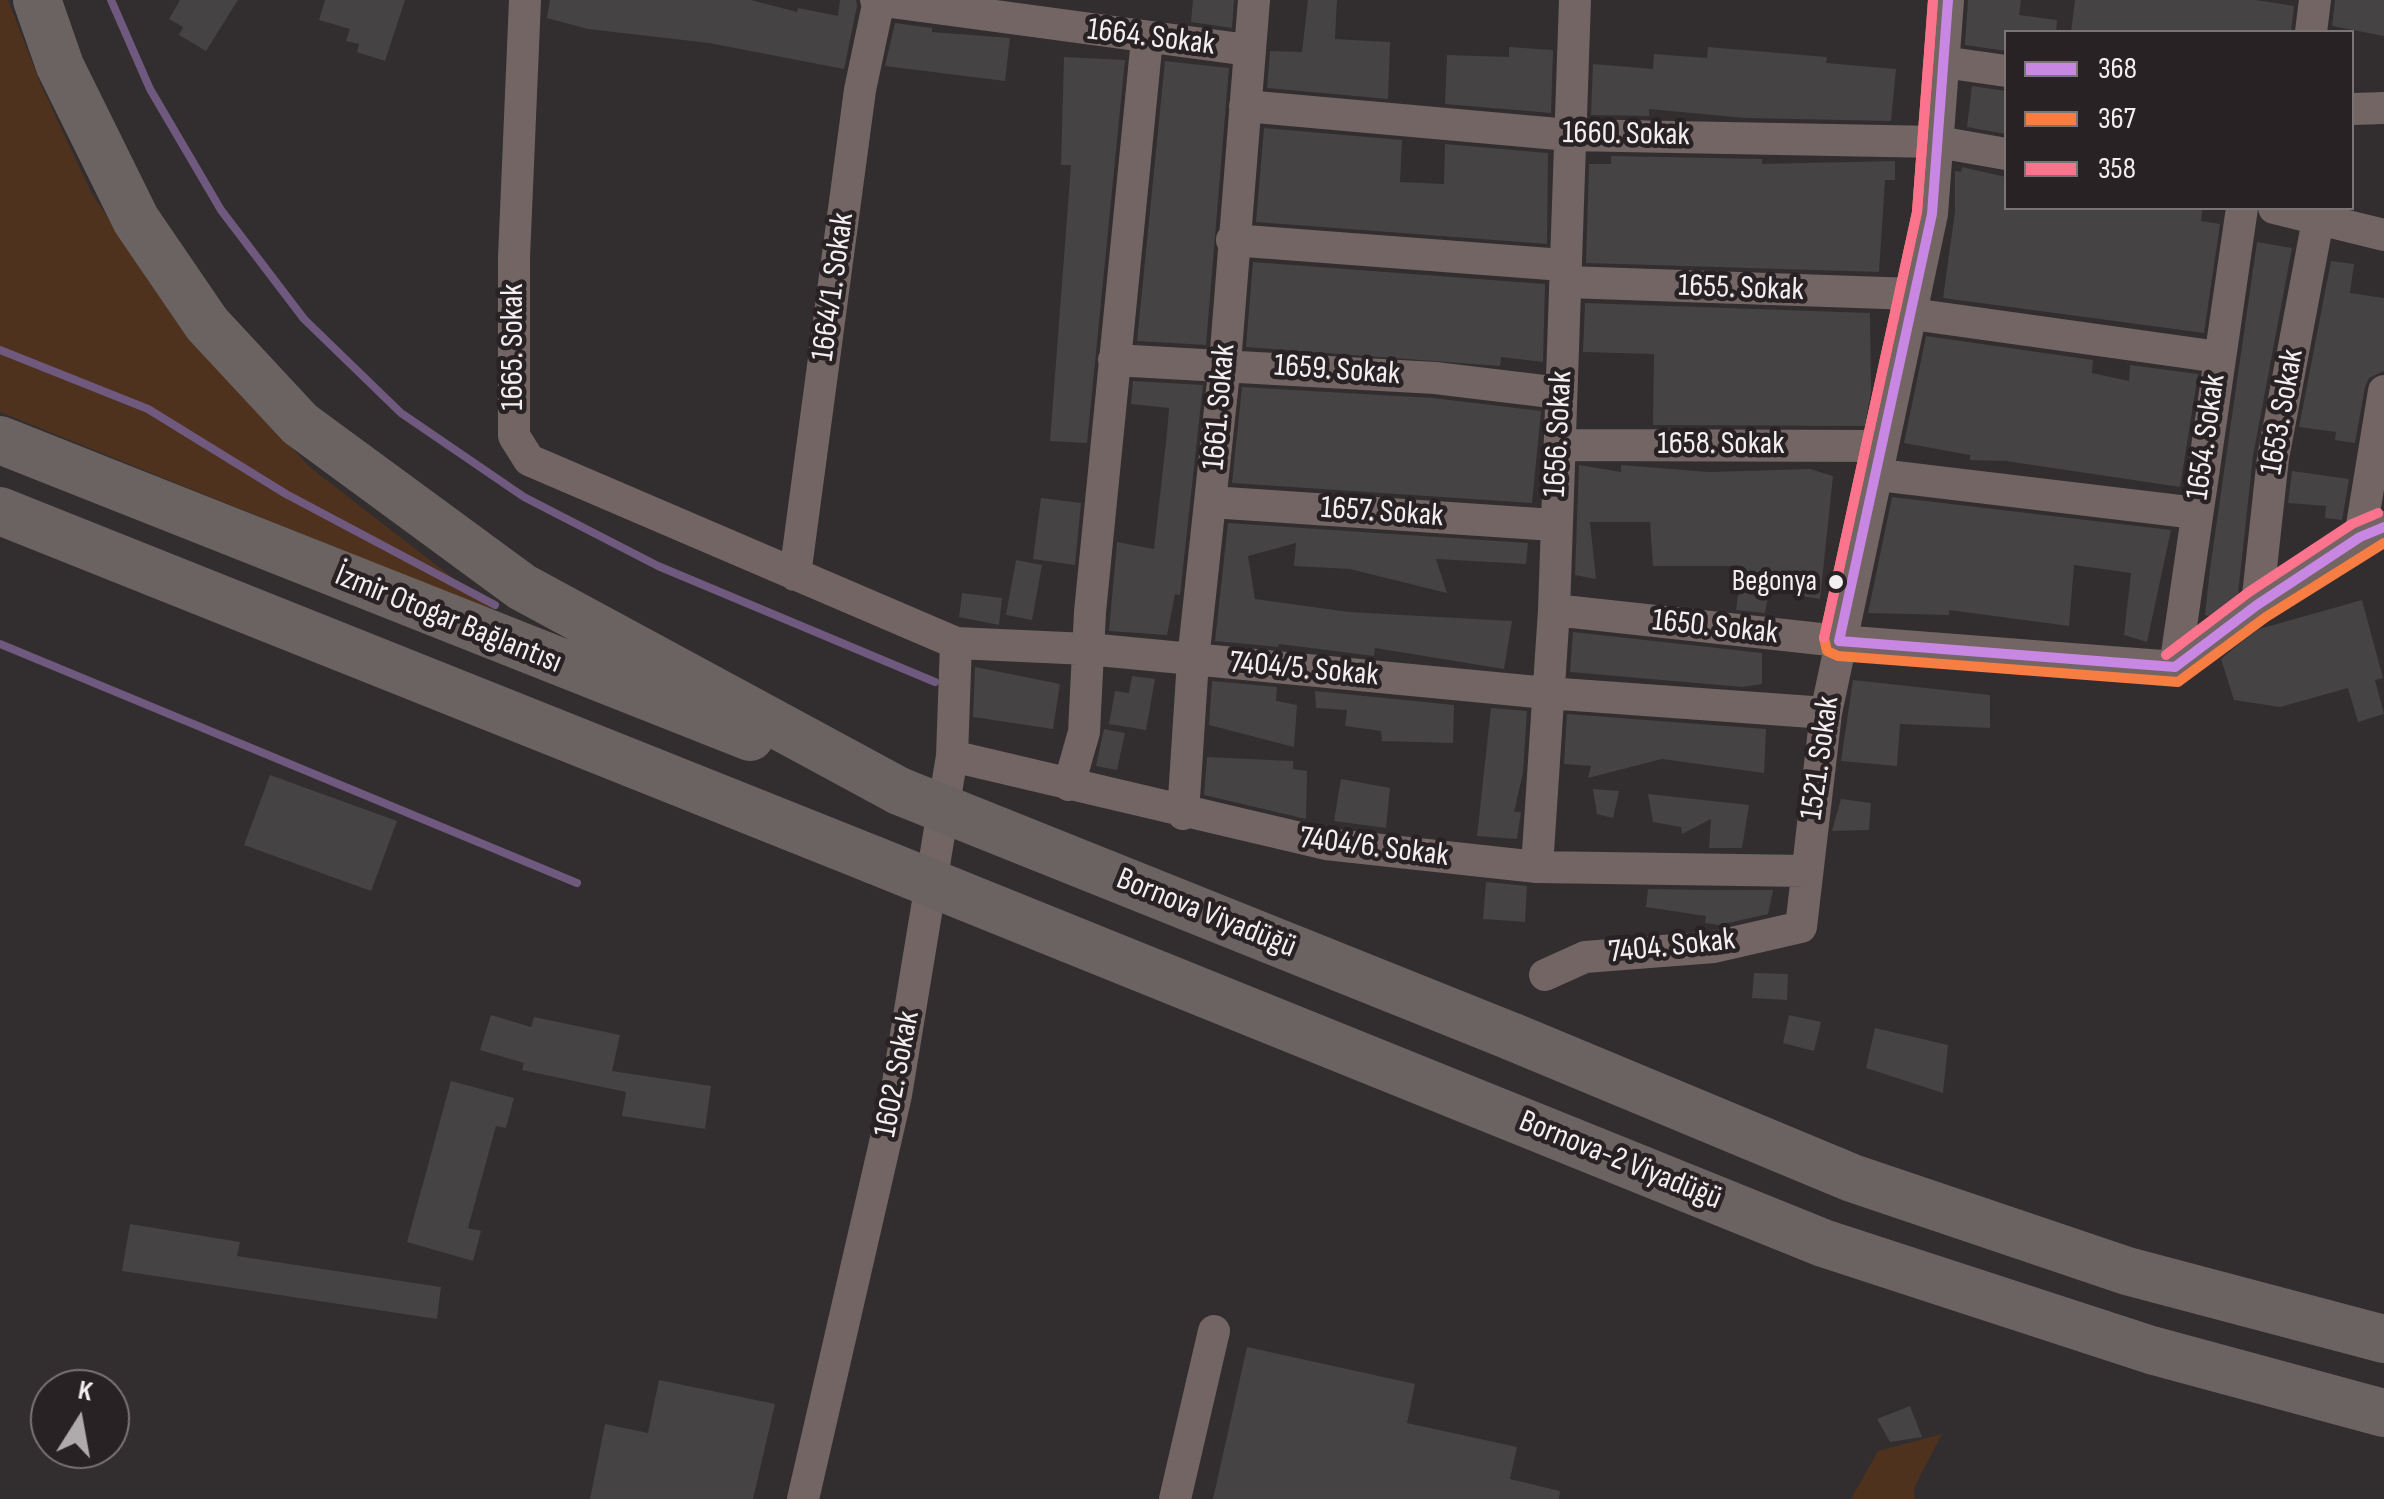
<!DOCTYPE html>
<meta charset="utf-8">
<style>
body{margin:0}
#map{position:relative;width:2384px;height:1499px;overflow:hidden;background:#322d2f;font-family:"Sofia Sans Condensed",sans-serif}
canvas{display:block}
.legend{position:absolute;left:2004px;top:30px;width:350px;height:180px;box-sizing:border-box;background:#292224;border:2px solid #7a7476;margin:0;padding:12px 18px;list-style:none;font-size:30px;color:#f3eff0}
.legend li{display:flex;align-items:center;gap:20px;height:50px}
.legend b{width:50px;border:2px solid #7a7476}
.north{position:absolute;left:30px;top:1369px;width:100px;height:100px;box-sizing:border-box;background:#292224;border:2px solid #7a7476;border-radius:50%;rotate:11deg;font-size:28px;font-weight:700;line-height:40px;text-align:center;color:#f3eff0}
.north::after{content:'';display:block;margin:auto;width:35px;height:45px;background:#afabac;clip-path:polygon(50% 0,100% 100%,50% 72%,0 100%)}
</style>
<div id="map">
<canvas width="2384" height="1499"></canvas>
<ul class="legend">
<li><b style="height:12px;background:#c787e3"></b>368</li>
<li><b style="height:12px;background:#f77d43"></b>367</li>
<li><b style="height:12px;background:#fc738d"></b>358</li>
</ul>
<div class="north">K</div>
</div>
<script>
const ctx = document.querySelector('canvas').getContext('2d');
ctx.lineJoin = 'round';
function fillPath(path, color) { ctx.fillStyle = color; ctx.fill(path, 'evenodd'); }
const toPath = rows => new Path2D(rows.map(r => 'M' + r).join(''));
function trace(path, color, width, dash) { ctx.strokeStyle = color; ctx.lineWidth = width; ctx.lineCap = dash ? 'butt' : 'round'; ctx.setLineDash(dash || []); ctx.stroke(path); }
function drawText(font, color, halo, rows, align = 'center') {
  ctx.font = font + ' "Sofia Sans Condensed",sans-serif'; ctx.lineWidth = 9; ctx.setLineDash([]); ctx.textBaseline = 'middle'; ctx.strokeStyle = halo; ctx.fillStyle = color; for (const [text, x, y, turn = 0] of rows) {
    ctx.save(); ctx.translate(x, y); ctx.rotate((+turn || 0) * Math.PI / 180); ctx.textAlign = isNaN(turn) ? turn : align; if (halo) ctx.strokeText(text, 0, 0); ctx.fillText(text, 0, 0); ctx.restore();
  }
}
const green = toPath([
 [0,0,8,0,41,85,91,192,157,293,240,394,311,468,498,613,0,412],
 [1942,1434,1914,1488,1914,1499,1851,1499,1878,1451]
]);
const stream = toPath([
 [111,0,150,89,221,210,304,319,401,413,524,497,658,566,935,682],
 [0,350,148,409,286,494,495,605],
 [0,644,577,883]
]);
const building = toPath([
 [180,0,238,0,206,51,179,35,183,27,169,19],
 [325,0,405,0,385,61,357,52,359,44,346,41,350,29,319,20],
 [550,0,751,0,797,12,798,8,838,16,840,0,856,0,857,6,844,69,709,43,588,29,547,18],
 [1193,0,1234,0,1232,28,1191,22],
 [1308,0,1337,0,1335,39,1390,42,1388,99,1267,88,1270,51,1302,52],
 [1968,0,2021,0,2019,15,2057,20,2056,32,2006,32,2006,51,1965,45],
 [2075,0,2256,0,2294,6,2291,32,2071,32],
 [2335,0,2384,0,2384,36,2332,26],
 [895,23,932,28,932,32,1010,38,1005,81,885,66],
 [1509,47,1553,50,1551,113,1445,104,1447,55,1509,57],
 [1708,47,1827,57,1826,63,1896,69,1891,121,1745,118,1649,109,1649,116,1591,115,1593,64,1653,69,1654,54,1707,58],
 [1064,57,1125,60,1087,443,1050,441,1071,165,1061,165],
 [1165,61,1229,68,1206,345,1137,341],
 [1972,86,2006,91,2006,134,1967,127],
 [1264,128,1402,140,1400,182,1444,184,1445,144,1548,153,1547,244,1256,222],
 [1611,156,1762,159,1762,164,1895,161,1895,180,1885,180,1879,272,1586,263,1589,164,1611,164],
 [1962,167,2006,177,2006,208,2202,210,2201,221,2220,224,2204,333,1943,298,1955,211,1955,171,1961,172],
 [2257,242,2292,248,2253,456,2238,594,2209,616,2205,615,2210,569],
 [2331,261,2354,264,2350,293,2384,298,2384,371,2369,378,2365,387,2355,443,2335,440,2336,432,2299,427],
 [1253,262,1545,284,1543,362,1501,357,1500,366,1246,347],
 [1585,303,1870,313,1871,392,1865,426,1653,425,1654,354,1583,352],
 [1926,336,2093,360,2092,373,2129,381,2130,365,2198,374,2180,487,2006,461,1970,460,1970,455,1904,443],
 [1133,381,1203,385,1180,595,1175,594,1167,635,1109,631,1117,542,1154,549,1167,433,1169,408,1131,404],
 [1242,387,1433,398,1541,411,1532,503,1232,483],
 [1579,465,1621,472,1621,465,1709,472,1810,469,1833,476,1820,599,1769,591,1765,613,1736,610,1742,566,1653,566,1650,522,1590,522,1596,579,1575,575],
 [2292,471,2349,479,2342,520,2325,518,2326,506,2288,503],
 [1892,497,2171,530,2147,642,2124,635,2131,573,2074,565,2069,626,1949,610,1949,615,1868,613],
 [1041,498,1081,503,1075,565,1033,559],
 [1228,523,1528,543,1526,564,1436,559,1447,593,1350,569,1294,566,1296,543,1248,556,1255,599,1349,612,1512,621,1504,669,1375,648,1374,656,1279,644,1278,647,1215,641],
 [1016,560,1042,565,1032,620,1006,615],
 [962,593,1002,598,999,625,959,617],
 [2362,600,2383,678,2375,680,2384,714,2358,722,2348,688,2280,707,2234,700,2221,659,2245,639,2259,629],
 [1573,632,1762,653,1762,684,1742,687,1570,672],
 [975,667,1060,684,1053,729,973,717],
 [1132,676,1155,679,1146,730,1109,724,1115,691,1129,693],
 [1853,680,1990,695,1990,728,1900,724,1897,766,1841,761],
 [1212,681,1277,687,1276,701,1297,705,1294,747,1209,725],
 [1315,691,1454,705,1453,743,1382,741,1381,731,1345,726,1347,710,1316,708],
 [1491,708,1527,711,1523,773,1514,812,1521,812,1517,839,1477,836],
 [1567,714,1766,729,1764,773,1662,759,1588,778,1591,766,1564,764],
 [1104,729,1125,733,1117,770,1096,766],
 [1207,757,1293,761,1293,769,1307,771,1306,819,1204,795],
 [270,775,397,821,371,891,244,845],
 [1341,779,1390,788,1386,828,1334,821],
 [1593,789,1619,791,1613,818,1597,814],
 [1648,794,1749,805,1742,848,1709,848,1711,819,1682,834,1681,827,1653,822],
 [1841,799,1871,803,1869,830,1832,831],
 [1486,882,1527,886,1525,922,1483,919],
 [1648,889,1710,890,1773,890,1768,914,1719,925,1705,923,1706,916,1646,907],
 [1754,973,1788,974,1787,1000,1752,998],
 [491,1015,531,1027,534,1017,620,1035,612,1071,711,1086,705,1129,622,1116,626,1092,522,1070,524,1063,480,1050],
 [1789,1015,1821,1022,1814,1051,1783,1043],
 [1875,1028,1948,1045,1943,1093,1866,1068],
 [451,1081,514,1098,506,1128,496,1126,468,1228,481,1231,473,1261,407,1242],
 [130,1224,240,1242,237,1256,441,1287,437,1319,122,1271],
 [1247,1347,1415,1384,1407,1423,1517,1447,1510,1479,1560,1491,1559,1499,1213,1499],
 [659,1380,775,1404,753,1499,590,1499,605,1424,648,1433],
 [1910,1406,1922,1437,1890,1442,1877,1419]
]);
const minor = toPath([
 [525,0,514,258,514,436,529,460,956,643,1088,649,1547,693,1826,713],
 [876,0,1248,50],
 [2311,32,2315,0],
 [1943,62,2006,71],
 [1245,106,1569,135,1938,142,2006,154],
 [2352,109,2384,108],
 [2274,208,2384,235],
 [1232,240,1563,265],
 [1567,282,1914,294],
 [1912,314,2219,357],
 [1114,360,1435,378,1560,393],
 [1560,445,1882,446],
 [1879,475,2196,513],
 [1211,502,1554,525],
 [2360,537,2384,391],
 [795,575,860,90,879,0],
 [2257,605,2273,458,2318,220],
 [1554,610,1839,641,2175,667],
 [2175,667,2242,208],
 [2175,667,2257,605,2360,537,2384,527],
 [952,756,1326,844,1537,867,1806,871],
 [1069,785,1084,732,1090,612,1147,39],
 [1183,814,1193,660,1225,363,1254,0],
 [1537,867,1554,610,1575,0],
 [1545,975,1585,957,1714,947,1801,927,1826,713,1932,214,1948,0],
 [803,1499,896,1095,952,756,956,643],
 [1175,1499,1214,1331]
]);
const highway = toPath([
 [37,0,60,66,136,220,207,324,300,424,522,587,899,791],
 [0,440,750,737],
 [0,511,874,860],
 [1513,1037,1852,1178,2127,1271,2384,1339]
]);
const highwayBridge = toPath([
 [899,791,1513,1037],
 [874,860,1823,1243,2151,1350,2384,1413]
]);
const bus1 = toPath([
 [1948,0,1932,214,1839,641,2175,667,2257,605,2360,537,2384,527]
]);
const bus2 = toPath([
 [1933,0,1917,212,1824,638,1827,651,1838,656,2178,682,2266,617,2384,543]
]);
const bus3 = toPath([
 [1824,638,1917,212,1933,0],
 [2166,655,2249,592,2352,524,2378,513]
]);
const markers = [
 [1836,582,9,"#f3eff0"]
];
const busNames = [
 ["Begonya",1817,582]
];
const streetNames = [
 ["1664. Sokak",1151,38,7],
 ["1660. Sokak",1626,135,1],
 ["1664/1. Sokak",834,287,-82],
 ["1655. Sokak",1741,289,2],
 ["1665. Sokak",514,347,-90],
 ["1659. Sokak",1337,371,4],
 ["1661. Sokak",1220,407,-85],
 ["1653. Sokak",2283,412,-80],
 ["1656. Sokak",1559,434,-87],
 ["1654. Sokak",2207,437,-82],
 ["1658. Sokak",1721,445],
 ["1657. Sokak",1382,513,4],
 ["İzmir Otogar Bağlantısı",448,620,22],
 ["1650. Sokak",1715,628,6],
 ["7404/5. Sokak",1304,670,5],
 ["1521. Sokak",1821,758,-82],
 ["7404/6. Sokak",1374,848,7],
 ["Bornova Viyadüğü",1206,914,22],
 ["7404. Sokak",1672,947,-6],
 ["1602. Sokak",898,1074,-79],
 ["Bornova-2 Viyadüğü",1620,1161,22]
];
fillPath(green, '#4f321e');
trace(stream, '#6f597e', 8);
fillPath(building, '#464345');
trace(minor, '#726564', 32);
trace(highway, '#6b6362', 48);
trace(highwayBridge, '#6b6362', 48);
trace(bus1, '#c787e3', 10);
trace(bus2, '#f77d43', 10);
trace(bus3, '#fc738d', 10);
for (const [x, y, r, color] of markers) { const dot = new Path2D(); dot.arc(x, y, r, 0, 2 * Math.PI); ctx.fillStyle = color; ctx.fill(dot); trace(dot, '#292224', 4); }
drawText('30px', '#f3eff0', '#292224', busNames, 'right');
drawText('32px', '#f3eff0', '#292224', streetNames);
</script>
